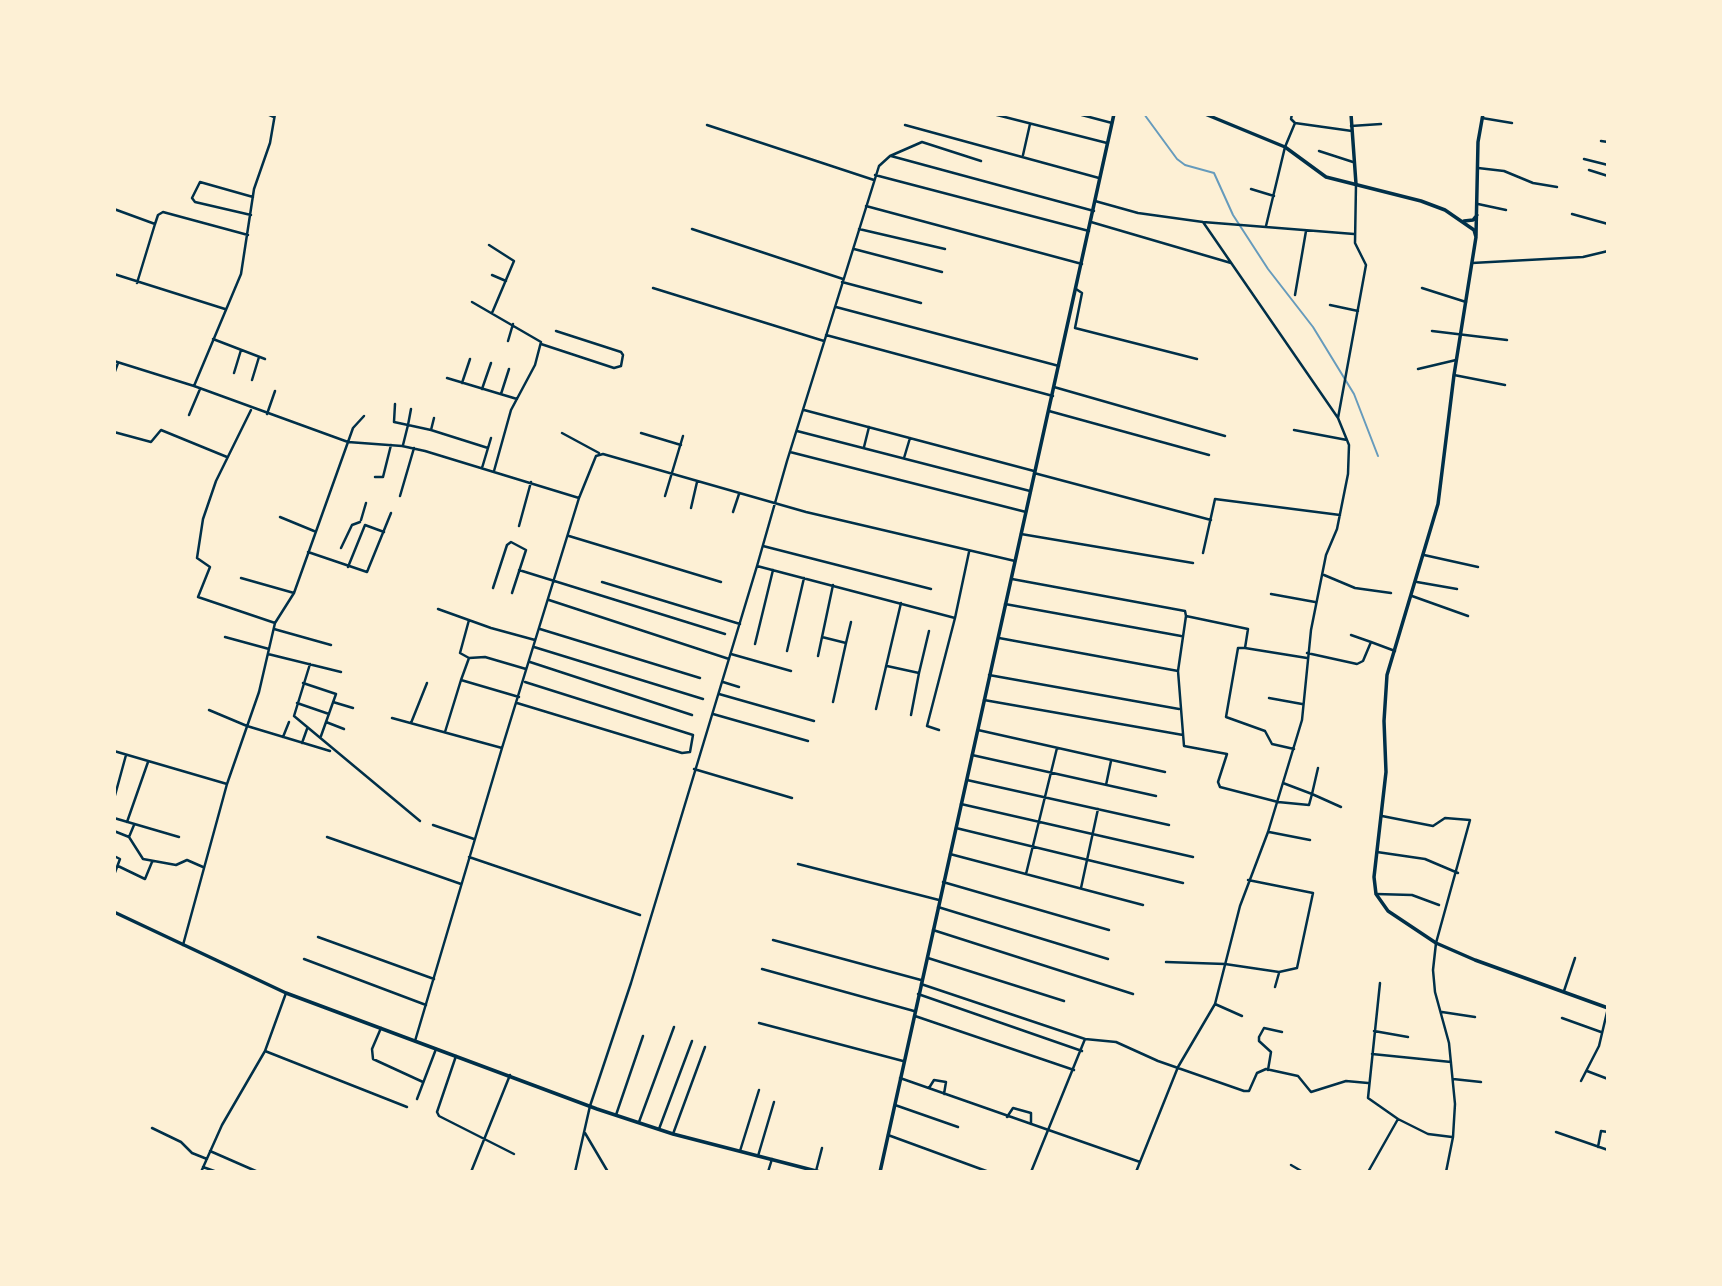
<!DOCTYPE html>
<style>
body{margin:0}
#map{position:relative;width:1722px;height:1286px;overflow:hidden;background:#fdf0d5;font-family:"Work Sans",sans-serif}
canvas{display:block}
.frame{position:absolute;inset:0;border:116px solid #fdf0d5;pointer-events:none}
</style>
<div id="map">
<canvas width="1722" height="1286"></canvas>
<div class="frame"></div>
</div>
<script>
const ctx = document.querySelector('canvas').getContext('2d');
ctx.lineJoin = 'round';
const toPath = rows => new Path2D(rows.map(r => 'M' + r).join(''));
function trace(path, color, width, dash) { ctx.strokeStyle = color; ctx.lineWidth = width; ctx.lineCap = dash ? 'butt' : 'round'; ctx.setLineDash(dash || []); ctx.stroke(path); }
const stream = toPath([
 [1144,114,1177,159,1185,165,1214,173,1233,215,1268,269,1313,327,1354,394,1378,456]
]);
const minor = toPath([
 [267,114,274,117],
 [993,114,1107,143],
 [1078,114,1112,123],
 [1292,114,1291,119,1295,123],
 [1482,118,1512,123],
 [707,125,874,180],
 [905,125,1099,178],
 [1351,126,1381,124],
 [1601,141,1608,142],
 [1319,151,1353,162],
 [1023,155,1030,124],
 [891,156,1094,211],
 [1584,159,1608,165],
 [1478,168,1504,171,1533,183,1557,187],
 [1589,170,1608,176],
 [875,175,1089,231],
 [1251,189,1274,196],
 [1095,201,1138,213,1203,222,1354,234],
 [1478,204,1506,210],
 [866,206,1082,264],
 [114,209,155,224,137,283],
 [1572,214,1608,224],
 [251,215,195,202,192,198,200,182,253,197],
 [1091,222,1231,263],
 [1203,222,1338,418],
 [155,224,158,215,163,212,248,235],
 [1266,226,1285,147,1295,123,1352,131],
 [692,229,843,279],
 [859,229,945,249],
 [489,245,514,261,492,313],
 [854,249,942,272],
 [1472,263,1583,257,1608,251],
 [114,274,225,309],
 [492,275,506,281],
 [842,282,921,303],
 [653,288,824,341],
 [1422,288,1466,302],
 [1076,289,1082,293,1075,328,1197,359],
 [1295,295,1306,231],
 [472,302,541,342,535,365,511,410,494,471],
 [1330,305,1358,311],
 [836,307,1059,366],
 [1432,331,1507,340],
 [826,335,1053,396],
 [213,339,265,359],
 [508,341,513,324],
 [541,344,614,368,621,366,623,355,621,352,556,331],
 [114,361,194,386,348,442,402,446,425,451,579,498],
 [1418,369,1456,360],
 [234,373,241,350],
 [114,374,118,363],
 [1454,375,1505,385],
 [447,378,517,399],
 [252,380,259,357],
 [462,383,470,359],
 [194,386,241,274,254,189,270,143,275,114],
 [1054,387,1225,436],
 [482,389,491,363],
 [501,394,509,369],
 [395,404,394,422,408,425,411,409],
 [251,410,216,481,203,519,197,558,210,567,198,597,275,623],
 [804,410,1034,471],
 [1049,411,1209,455],
 [267,414,275,391],
 [189,415,200,389],
 [431,430,434,418],
 [1294,430,1347,440],
 [797,431,1030,491],
 [114,432,151,442,161,430,227,457],
 [562,433,599,453],
 [641,433,681,445],
 [403,445,408,425,431,430,488,448,482,468],
 [864,447,869,427],
 [488,448,491,438],
 [790,452,1026,512],
 [904,458,910,438],
 [1034,473,1211,520],
 [375,477,383,477,391,445],
 [400,496,414,448],
 [665,496,683,436],
 [691,508,697,482],
 [733,512,739,494],
 [280,517,314,531],
 [361,520,366,503],
 [519,526,531,482],
 [1021,534,1193,563],
 [569,536,721,582],
 [763,546,931,589],
 [341,548,352,525,360,522],
 [308,552,367,572,391,513],
 [969,552,955,618,757,566,787,461,879,166,890,156,922,142,981,161],
 [1203,553,1215,499,1340,515],
 [1424,555,1478,567],
 [348,567,365,525,384,532],
 [519,570,725,634],
 [1324,575,1355,588,1391,593],
 [241,578,294,593],
 [1012,579,1185,611,1186,616,1248,629,1245,648,1307,658],
 [602,582,740,624],
 [1417,582,1457,589],
 [493,588,507,545,511,542,526,550,512,593],
 [1271,594,1315,602],
 [1412,596,1468,616],
 [549,600,729,659],
 [1005,604,1181,636],
 [438,609,491,628,535,640],
 [1186,616,1178,671,1184,746,1227,754,1218,782,1220,787,1278,802,1309,805,1312,794,1283,783],
 [469,620,460,653,469,658],
 [274,629,331,645],
 [540,629,700,678],
 [1351,635,1371,642],
 [225,637,269,649],
 [822,637,846,643,851,622],
 [999,638,1178,671],
 [755,644,773,570],
 [534,647,703,699],
 [1245,648,1238,648,1226,717,1265,731,1272,744,1294,749],
 [787,651,804,578],
 [1307,653,1357,664,1363,661,1371,642,1395,651],
 [268,654,341,672],
 [731,654,791,671],
 [818,656,833,585],
 [530,662,692,715],
 [310,664,294,716,420,821],
 [887,666,919,673,911,715],
 [919,673,929,631],
 [989,675,1179,709],
 [723,682,739,687],
 [303,683,336,694,321,736],
 [719,694,814,721],
 [519,697,461,680,469,658,485,657,526,669],
 [1269,698,1302,704],
 [984,700,1183,735],
 [333,702,353,708],
 [833,702,846,643],
 [297,703,329,714],
 [517,703,682,753,690,752,693,735,525,682],
 [876,709,901,603],
 [209,710,247,726,330,751],
 [713,714,808,741],
 [392,718,502,748],
 [326,722,344,729],
 [411,723,427,683],
 [939,730,927,726,955,618],
 [978,730,1165,772],
 [445,732,461,680],
 [283,737,289,722],
 [302,743,307,729],
 [114,751,227,784],
 [972,755,1156,796],
 [1318,768,1312,794,1341,807],
 [694,769,792,798],
 [967,780,1169,825],
 [1106,785,1111,761],
 [114,799,126,755],
 [961,804,1193,857],
 [1382,816,1433,826,1445,818,1470,820,1436,943,1433,970,1435,992,1449,1043,1455,1104,1453,1137,1446,1172],
 [114,818,179,837],
 [127,822,148,762],
 [433,825,474,839],
 [956,828,1183,883],
 [114,831,129,837,143,859,176,865,187,860,203,867],
 [1269,832,1310,840],
 [129,837,134,825],
 [327,837,461,884],
 [1377,852,1425,859,1458,873],
 [950,854,1143,905],
 [114,856,120,859,114,875],
 [469,857,640,915],
 [798,864,939,900],
 [118,866,145,879,152,862],
 [1026,874,1057,748],
 [943,882,1109,930],
 [1081,888,1098,809],
 [1376,894,1412,895,1439,905],
 [938,907,1108,959],
 [933,930,1133,994],
 [318,937,434,979],
 [773,940,921,980],
 [183,945,227,784,259,692,275,623,294,593,353,428,364,416],
 [928,958,1064,1001],
 [304,959,426,1005],
 [1166,962,1225,964,1279,972,1297,968,1313,893,1248,880],
 [762,969,914,1011],
 [1380,983,1368,1098,1398,1119],
 [921,984,1085,1039,1116,1042,1158,1061,1244,1091,1249,1091,1257,1073,1266,1069,1298,1076,1311,1092,1346,1081,1368,1083],
 [1275,987,1279,973],
 [1564,991,1575,958],
 [918,994,1082,1051],
 [1215,1004,1242,1016],
 [1442,1012,1475,1017],
 [915,1016,1074,1070],
 [1562,1018,1601,1032],
 [759,1023,903,1061],
 [381,1028,372,1049,373,1059,423,1082],
 [1374,1031,1408,1037],
 [415,1041,502,748,579,498,596,456,603,454,806,512,1015,561],
 [265,1051,407,1107],
 [1372,1054,1451,1062],
 [456,1056,437,1112,439,1116,514,1154],
 [1268,1070,1271,1052,1259,1041,1259,1037,1264,1028,1282,1032],
 [1587,1071,1608,1079],
 [900,1078,1140,1162],
 [1453,1079,1481,1082],
 [1581,1081,1599,1046,1608,1008],
 [929,1088,934,1080,946,1082,944,1094],
 [417,1099,436,1049],
 [895,1105,958,1127],
 [616,1115,643,1036],
 [1007,1117,1013,1108,1031,1113,1031,1124],
 [639,1122,674,1027],
 [152,1128,181,1142,192,1153,207,1159],
 [659,1129,692,1041],
 [1556,1132,1608,1150],
 [585,1133,608,1172],
 [673,1134,705,1047],
 [888,1135,989,1172],
 [1598,1147,1601,1131,1608,1132],
 [210,1151,258,1172],
 [740,1151,759,1090],
 [758,1156,774,1102],
 [1291,1165,1303,1172],
 [203,1167,217,1172],
 [816,1171,822,1148],
 [201,1172,222,1125,265,1051,286,993],
 [471,1172,510,1075],
 [575,1172,590,1106,631,983,757,566],
 [768,1172,772,1159],
 [1031,1172,1085,1039],
 [1136,1172,1178,1067,1215,1004,1240,906,1268,832,1302,720,1311,630,1326,555,1337,529,1348,474,1349,445,1338,418,1366,265,1355,243,1356,184],
 [1368,1172,1398,1119,1428,1134,1452,1137]
]);
const tertiary = toPath([
 [1351,114,1356,184],
 [1464,221,1473,220,1477,215],
 [1476,235,1478,142,1483,114]
]);
const secondary = toPath([
 [1205,114,1285,147,1326,177,1421,201,1445,210,1474,230,1476,237,1454,375,1438,504,1387,675,1384,721,1386,772,1374,877,1376,894,1388,911,1436,943,1475,960,1608,1008],
 [114,912,286,993,597,1109,673,1134,820,1172],
 [880,1172,1114,114]
]);
trace(stream, '#669bbc', 2);
trace(minor, '#003049', 2.5);
trace(tertiary, '#003049', 3.5);
trace(secondary, '#003049', 3.5);
</script>
